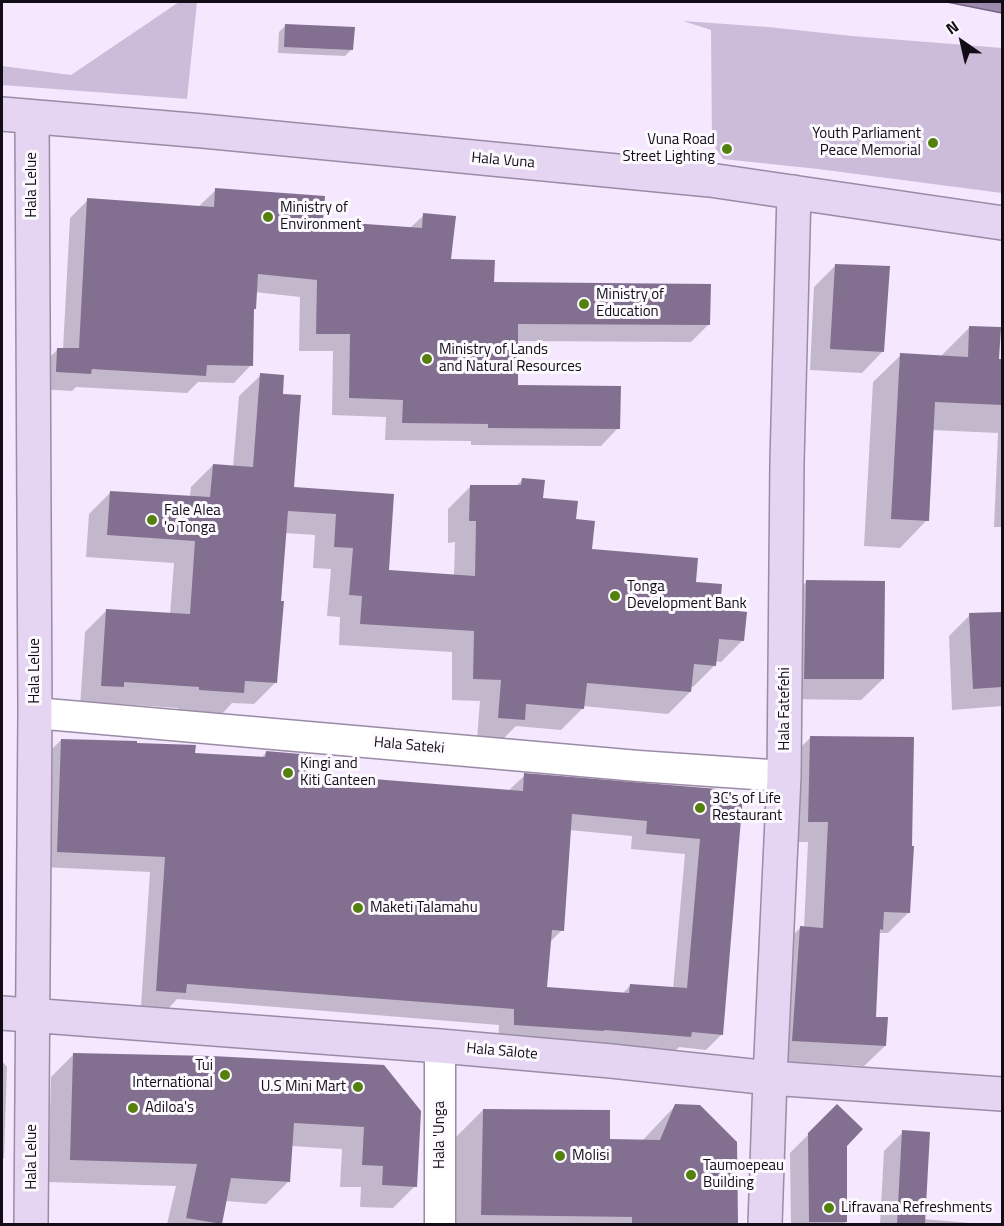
<!DOCTYPE html>
<meta charset="utf-8">
<style>
body{margin:0}
#map{position:relative;width:1004px;height:1226px;overflow:hidden;background:#f4e7fe;font-family:"Titillium Web",sans-serif}
canvas{display:block}
.frame{position:absolute;inset:0;border:3px solid #120c16;pointer-events:none}
.north{position:absolute;left:932px;top:12px;width:60px;height:60px;-webkit-text-stroke:4px #fcf9ff;paint-order:stroke;rotate:326deg;font-size:16px;font-weight:700;line-height:24px;text-align:center;color:#120c16}
.north::after{content:'';display:block;margin:auto;width:21px;height:27px;background:#120c16;clip-path:polygon(50% 0,100% 100%,50% 72%,0 100%)}
</style>
<div id="map">
<canvas width="1004" height="1226"></canvas>
<div class="frame"></div>
<div class="north">N</div>
</div>
<script>
const ctx = document.querySelector('canvas').getContext('2d');
ctx.lineJoin = 'round';
function fillPath(path, color) { ctx.fillStyle = color; ctx.fill(path, 'evenodd'); }
const toPath = rows => new Path2D(rows.map(r => 'M' + r).join(''));
function trace(path, color, width, dash) { ctx.strokeStyle = color; ctx.lineWidth = width; ctx.lineCap = dash ? 'butt' : 'round'; ctx.setLineDash(dash || []); ctx.stroke(path); }
function drawText(font, color, halo, rows, align = 'center') {
  ctx.font = font + ' "Titillium Web",sans-serif'; ctx.lineWidth = 6; ctx.setLineDash([]); ctx.textBaseline = 'middle'; ctx.strokeStyle = halo; ctx.fillStyle = color; for (const [text, x, y, turn = 0] of rows) {
    ctx.save(); ctx.translate(x, y); ctx.rotate((+turn || 0) * Math.PI / 180); ctx.textAlign = isNaN(turn) ? turn : align; if (halo) ctx.strokeText(text, 0, 0); ctx.fillText(text, 0, 0); ctx.restore();
  }
}
const green = toPath([
 [179,2,197,2,187,99,2,85,2,66,71,75],
 [683,21,768,27,852,36,1002,48,1002,193,818,169,723,159,712,143,711,30]
]);
const water = toPath([
 [947,2,1002,2,1002,13,947,2]
]);
const shadow = toPath([
 [286,25,352,49,345,56,278,53,279,32],
 [216,190,322,222,410,228,424,215,450,261,493,283,708,325,691,342,517,341,516,387,618,428,601,446,471,445,471,441,385,440,386,417,332,415,333,351,299,351,300,297,255,292,253,310,251,365,234,383,198,382,187,393,76,387,72,391,39,389,40,367,58,349,63,349,70,218,88,200,198,207],
 [836,265,883,351,862,373,810,370,814,287],
 [970,327,997,360,1002,360,1002,527,994,527,998,433,932,430,927,520,900,548,864,546,873,382,901,355,942,357,942,355],
 [261,375,281,395,293,489,393,495,388,572,454,576,455,542,448,543,448,509,470,487,515,487,522,480,542,499,575,521,591,551,694,583,743,640,721,662,715,661,715,665,693,687,690,687,690,692,668,714,583,706,583,708,561,730,516,726,501,741,477,739,480,701,452,700,452,652,339,645,340,617,327,616,331,569,313,568,315,535,285,533,276,682,254,704,232,703,221,715,178,712,178,708,105,703,101,708,80,707,85,632,107,610,170,615,174,563,86,557,89,514,111,492,190,497,191,487,213,465,233,467,239,396],
 [806,582,883,679,861,700,784,699,785,603],
 [1002,613,1002,706,952,710,949,636,970,615],
 [811,737,909,912,888,933,878,933,874,1018,885,1046,864,1066,772,1061,780,948,800,928,804,928,808,842,788,842,790,758],
 [61,740,135,745,193,754,261,758,266,753,310,775,508,791,525,775,716,790,722,1034,706,1050,679,1047,674,1052,498,1040,499,1025,177,999,169,1008,141,1006,150,872,42,867,45,756],
 [569,830,632,836,631,849,685,854,673,989,630,986,622,994,545,988,549,943,562,930],
 [73,1055,383,1067,415,1186,393,1208,360,1207,361,1187,340,1187,342,1149,291,1146,288,1182,266,1204,225,1201,220,1224,167,1224,176,1186,48,1182,51,1077],
 [2,1061,7,1067,4,1158,2,1160],
 [675,1106,736,1143,737,1224,450,1224,451,1142,483,1110,609,1141,642,1141],
 [837,1106,845,1146,845,1224,791,1224,790,1153],
 [903,1132,923,1219,982,1224,880,1224,884,1151]
]);
const building = toPath([
 [285,24,355,27,353,50,284,47],
 [215,188,325,196,323,221,422,228,423,213,456,216,451,259,495,260,494,282,711,284,710,325,518,324,518,385,621,386,620,429,488,428,488,424,402,423,403,400,349,398,350,334,316,334,317,280,258,274,256,309,254,309,253,366,207,365,206,376,92,369,91,374,56,372,57,348,79,348,87,198,214,207],
 [835,264,890,266,884,352,830,349],
 [969,326,1001,327,999,359,1002,359,1002,405,935,402,929,521,891,519,900,353,968,357],
 [260,373,284,375,283,394,301,395,294,487,394,494,389,570,475,576,476,521,469,521,470,485,521,485,522,478,545,480,543,498,578,501,576,519,595,521,592,549,698,558,696,582,722,584,720,609,747,612,744,641,719,639,716,666,694,664,691,692,587,683,584,709,526,704,525,720,498,718,501,680,473,679,474,631,360,624,362,596,349,595,353,548,334,547,336,514,288,511,281,601,284,601,277,683,245,681,244,693,199,690,199,687,124,682,124,687,101,686,106,609,190,614,195,541,107,535,110,491,210,497,213,464,253,467],
 [806,580,885,581,884,679,804,679],
 [1002,612,1002,687,973,689,969,613],
 [810,736,914,737,912,846,914,846,910,913,884,912,883,930,880,929,876,1017,888,1017,886,1046,792,1041,800,926,823,928,828,822,808,822],
 [61,739,137,741,137,743,196,745,195,753,265,757,266,751,312,755,311,774,523,791,524,773,718,789,718,793,743,795,723,1035,692,1032,691,1037,604,1030,604,1031,514,1025,514,1009,187,984,186,993,156,991,165,857,57,852],
 [572,814,647,821,646,834,700,839,687,988,630,984,629,993,547,987,552,930,564,931],
 [73,1053,212,1056,384,1065,421,1111,417,1187,382,1185,383,1166,362,1165,364,1127,294,1123,290,1182,231,1178,222,1224,186,1218,197,1164,70,1160],
 [675,1104,700,1105,737,1142,738,1224,632,1224,632,1217,481,1215,483,1109,610,1110,610,1139,660,1140],
 [837,1104,863,1129,847,1146,847,1222,809,1222,808,1133],
 [902,1130,930,1132,925,1224,897,1224]
]);
const street = toPath([
 [35,713,638,766,784,776],
 [440,1046,440,1224]
]);
const secondary = toPath([
 [2,114,203,131,710,180,1002,223],
 [2,1013,440,1046,611,1061,770,1078,1002,1094],
 [31,1224,35,713,32,117],
 [765,1224,770,1078,784,776,787,462,794,192]
]);
const markers = [
 [933,143,6,"#54810d"],
 [727,149,6,"#54810d"],
 [268,217,6,"#54810d"],
 [584,304,6,"#54810d"],
 [427,359,6,"#54810d"],
 [152,520,6,"#54810d"],
 [615,596,6,"#54810d"],
 [288,773,6,"#54810d"],
 [700,808,6,"#54810d"],
 [358,908,6,"#54810d"],
 [225,1075,6,"#54810d"],
 [358,1087,6,"#54810d"],
 [133,1108,6,"#54810d"],
 [560,1156,6,"#54810d"],
 [691,1175,6,"#54810d"],
 [829,1208,6,"#54810d"]
];
const poiNames = [
 ["Youth Parliament",921,134,"right"],
 ["Peace Memorial",921,151,"right"],
 ["Vuna Road",715,140,"right"],
 ["Street Lighting",715,157,"right"],
 ["Ministry of",280,208],
 ["Environment",280,225],
 ["Ministry of",596,295],
 ["Education",596,312],
 ["Ministry of Lands",439,350],
 ["and Natural Resources",439,367],
 ["Fale Alea",164,511],
 ["'o Tonga",164,528],
 ["Tonga",627,587],
 ["Development Bank",627,604],
 ["Kingi and",300,764],
 ["Kiti Canteen",300,781],
 ["3C's of Life",712,799],
 ["Restaurant",712,816],
 ["Maketi Talamahu",370,908],
 ["Tui",213,1066,"right"],
 ["International",213,1083,"right"],
 ["U.S Mini Mart",346,1087,"right"],
 ["Adiloa's",145,1108],
 ["Molisi",572,1156],
 ["Taumoepeau",703,1166],
 ["Building",703,1183],
 ["Lifravana Refreshments",841,1208]
];
const streetNames = [
 ["Hala Vuna",503,161,5],
 ["Hala Lelue",32,185,-90],
 ["Hala Lelue",35,671,-90],
 ["Hala Fatefehi",785,709,-90],
 ["Hala Sateki",409,746,5],
 ["Hala Sālote",502,1052,5],
 ["Hala 'Unga",440,1135,-90],
 ["Hala Lelue",32,1157,-90]
];
fillPath(green, '#ccbcda');
fillPath(water, '#9d8aac');
trace(water, '#73647f', 1.5);
fillPath(shadow, '#0003');
fillPath(building, '#837091');
trace(street, '#9a8ba6', 33);
trace(secondary, '#9a8ba6', 36);
trace(street, '#fff', 30);
trace(secondary, '#e6d5f2', 33);
for (const [x, y, r, color] of markers) { const dot = new Path2D(); dot.arc(x, y, r, 0, 2 * Math.PI); ctx.fillStyle = color; ctx.fill(dot); trace(dot, '#fcf9ff', 2); }
drawText('15px', '#120c16', '#fcf9ff', poiNames, 'left');
drawText('15px', '#120c16', '#fcf9ff', streetNames);
</script>
